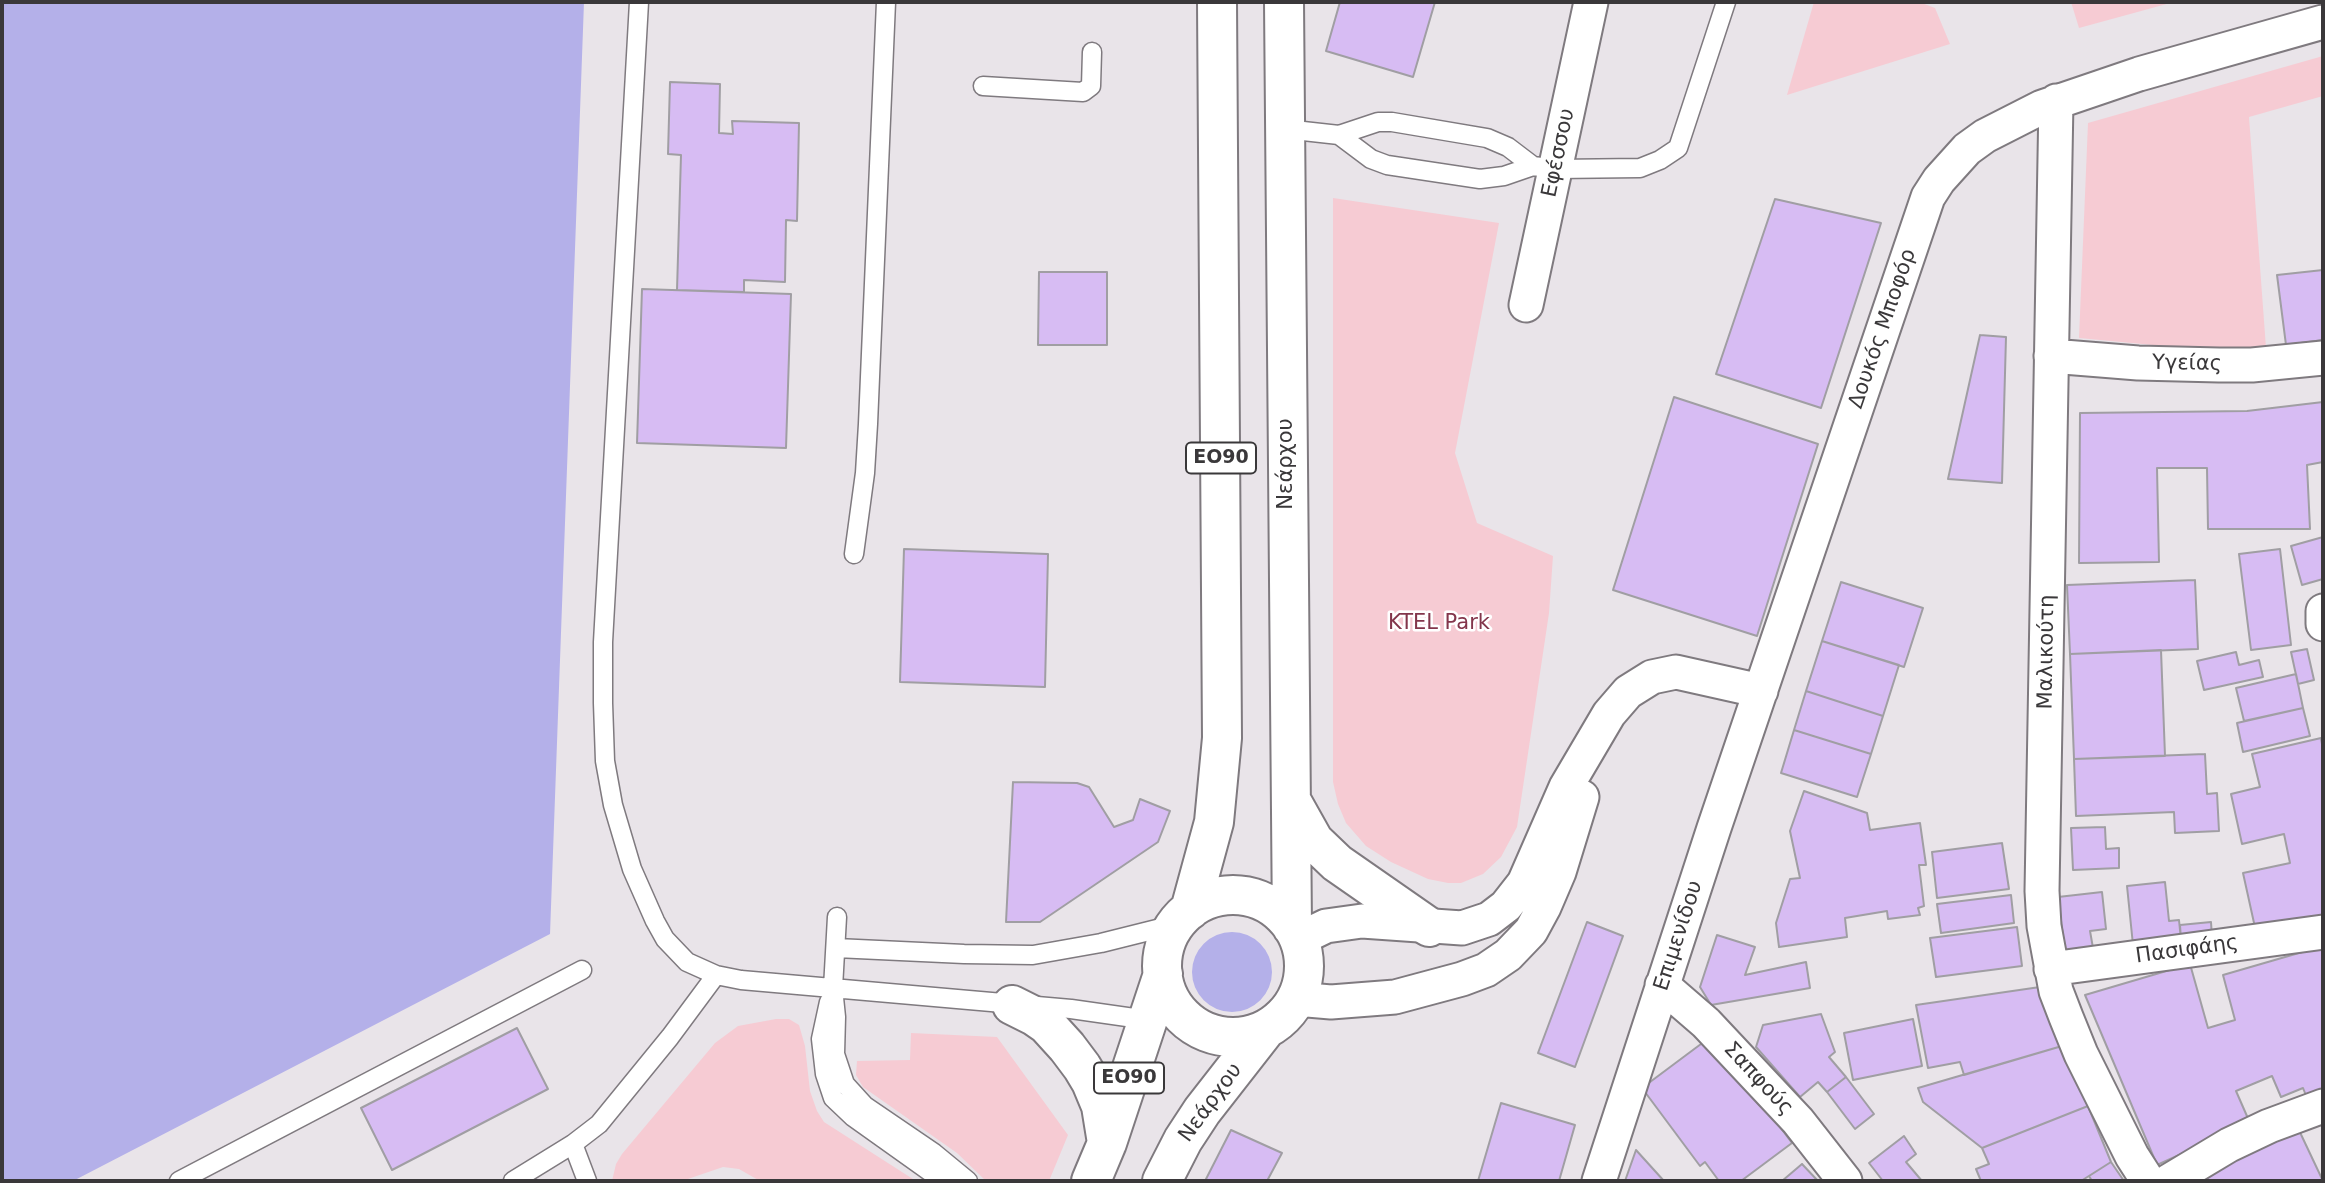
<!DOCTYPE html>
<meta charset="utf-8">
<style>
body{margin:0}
#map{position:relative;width:2325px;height:1183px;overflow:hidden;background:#e9e4e9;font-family:"DejaVu Sans",sans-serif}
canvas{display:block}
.frame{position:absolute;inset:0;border:4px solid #3a383a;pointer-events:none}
</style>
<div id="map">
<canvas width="2325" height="1183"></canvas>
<div class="frame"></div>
</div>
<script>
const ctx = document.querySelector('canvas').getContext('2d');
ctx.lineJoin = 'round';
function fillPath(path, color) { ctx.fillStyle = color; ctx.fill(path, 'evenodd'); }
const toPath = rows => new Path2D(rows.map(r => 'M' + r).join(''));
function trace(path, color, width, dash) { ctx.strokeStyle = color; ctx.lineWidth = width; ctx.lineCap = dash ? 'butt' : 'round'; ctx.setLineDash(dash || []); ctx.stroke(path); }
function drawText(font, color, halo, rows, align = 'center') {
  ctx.font = font + ' "DejaVu Sans",sans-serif'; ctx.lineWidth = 5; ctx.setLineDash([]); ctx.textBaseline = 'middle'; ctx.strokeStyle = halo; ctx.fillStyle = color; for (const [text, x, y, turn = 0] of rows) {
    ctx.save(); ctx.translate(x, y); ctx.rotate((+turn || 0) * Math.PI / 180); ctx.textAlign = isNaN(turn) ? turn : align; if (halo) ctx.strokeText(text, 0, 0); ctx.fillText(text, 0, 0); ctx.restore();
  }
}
const green = toPath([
 [1814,2,1919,2,1935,8,1950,44,1787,95],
 [2071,2,2174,2,2079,28],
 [2323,56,2323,96,2249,117,2266,348,2206,350,2079,338,2088,123],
 [1333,198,1499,223,1455,453,1477,523,1553,556,1549,613,1517,827,1501,857,1483,874,1461,883,1448,883,1428,879,1391,862,1366,846,1346,823,1338,804,1333,782],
 [776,1019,789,1019,799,1025,805,1046,810,1091,817,1111,824,1122,916,1181,760,1181,739,1169,723,1167,682,1181,612,1181,616,1164,622,1154,715,1043,738,1026],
 [911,1033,997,1037,1068,1135,1049,1181,986,1181,957,1153,863,1087,856,1075,857,1061,910,1060]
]);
const water = toPath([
 [2,2,584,2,550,934,73,1181,2,1181],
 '1192 972a40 40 0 1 1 80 0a40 40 0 1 1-80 0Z'
]);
const building = toPath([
 [1340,2,1435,2,1413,77,1326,51,1340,2],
 [670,82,720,84,719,133,733,134,732,121,799,123,797,221,786,220,785,282,744,280,744,292,677,290,681,155,668,154,670,82],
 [1775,199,1881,223,1821,408,1716,374,1775,199],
 [2323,270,2323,340,2286,345,2277,275,2323,270],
 [1039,272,1107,272,1107,345,1038,345,1039,272],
 [642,289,791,294,786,448,637,443,642,289],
 [1980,335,2006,337,2002,483,1948,479,1980,335],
 [1674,397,1818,444,1757,636,1613,590,1674,397],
 [2323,402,2323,462,2307,465,2310,529,2208,529,2207,468,2157,468,2159,562,2079,563,2080,413,2247,411,2323,402],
 [2323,537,2323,579,2302,585,2291,546,2323,537],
 [904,549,1048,554,1045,687,900,682,904,549],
 [2280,549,2291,645,2251,650,2239,554,2280,549],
 [2195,580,2198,649,2070,654,2067,585,2195,580],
 [1841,582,1923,608,1904,667,1822,641,1841,582],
 [1822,641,1899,665,1883,716,1806,691,1822,641],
 [2307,649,2314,680,2298,684,2291,652,2307,649],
 [2161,650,2165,756,2074,759,2070,654,2161,650],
 [2236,652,2239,665,2259,660,2263,677,2204,690,2197,661,2236,652],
 [2296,674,2303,708,2244,721,2236,688,2296,674],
 [1806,691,1883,716,1871,754,1794,730,1806,691],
 [2303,708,2310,736,2243,752,2237,723,2303,708],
 [1794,730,1871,754,1857,797,1781,773,1794,730],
 [2321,738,2323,750,2323,921,2256,932,2243,873,2290,863,2284,834,2242,844,2231,794,2260,787,2252,754,2321,738],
 [2205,754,2207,794,2217,793,2219,831,2175,833,2174,812,2076,816,2074,759,2205,754],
 [1013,782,1077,783,1089,787,1114,827,1133,820,1140,799,1170,811,1158,842,1040,922,1006,922,1013,782],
 [1804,791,1867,813,1870,830,1920,823,1926,865,1919,865,1924,906,1918,908,1920,915,1888,919,1887,911,1845,918,1847,937,1779,947,1776,923,1790,879,1800,878,1790,831,1804,791],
 [2105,827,2106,849,2119,848,2119,868,2073,870,2071,828,2105,827],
 [2002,843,2009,889,1937,898,1932,852,2002,843],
 [2165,882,2169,921,2179,920,2181,940,2133,945,2127,886,2165,882],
 [2102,892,2106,929,2090,931,2093,948,2065,952,2058,897,2102,892],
 [2011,895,2014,923,1941,933,1937,904,2011,895],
 [1587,922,1623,936,1575,1067,1538,1053,1587,922],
 [2211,922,2212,937,2181,940,2180,925,2211,922],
 [2017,927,2022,966,1936,977,1930,938,2017,927],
 [1717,935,1755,947,1745,975,1806,962,1810,988,1711,1005,1700,987,1717,935],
 [2323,946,2323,1090,2307,1098,2303,1088,2281,1097,2272,1076,2236,1091,2250,1123,2157,1165,2085,995,2190,964,2208,1028,2235,1020,2223,975,2323,946],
 [2040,987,2062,1046,1964,1075,1960,1062,1928,1068,1916,1005,2040,987],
 [1821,1014,1835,1052,1829,1057,1846,1077,1827,1092,1818,1082,1800,1097,1756,1047,1763,1025,1821,1014],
 [1913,1019,1922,1066,1853,1080,1844,1033,1913,1019],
 [517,1028,548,1089,392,1170,361,1108,517,1028],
 [1709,1038,1759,1105,1762,1103,1792,1143,1741,1181,1719,1181,1705,1162,1700,1166,1642,1088,1709,1038],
 [2062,1046,2088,1106,1982,1148,1923,1102,1918,1088,2062,1046],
 [1846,1077,1874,1114,1855,1129,1827,1092,1846,1077],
 [1501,1103,1575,1125,1559,1181,1478,1181,1501,1103],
 [2088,1106,2111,1162,2081,1181,1981,1181,1976,1169,1989,1164,1982,1148,2088,1106],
 [2297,1126,2323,1181,2189,1181,2297,1126],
 [1231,1130,1282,1153,1267,1181,1205,1181,1231,1130],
 [1904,1136,1916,1154,1906,1162,1922,1181,1883,1181,1869,1163,1904,1136],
 [1636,1150,1664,1181,1625,1181,1636,1150],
 [2111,1162,2124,1181,2092,1181,2089,1176,2111,1162],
 [1802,1164,1818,1181,1782,1181,1802,1164]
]);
const service = toPath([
 [639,2,603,642,603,703,605,761,613,805,632,869,655,921,665,939,687,962,716,975,741,980,1071,1009,1148,1020],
 [983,86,1083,92,1091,86,1092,52],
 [1285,129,1339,135,1378,122,1392,122,1487,138,1508,147,1533,166],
 [1339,135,1371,159,1387,165,1480,179,1504,176,1533,166,1556,169,1640,168,1660,160,1678,148,1726,2],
 [854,554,865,473,868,424,886,2],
 [837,917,833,988,836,1017,835,1054,845,1084,865,1106,934,1153,968,1181],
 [836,948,964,954,1033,955,1101,943,1177,924],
 [829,1002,821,1039,825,1074,833,1098,853,1117,943,1181],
 [573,1144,587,1181],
 [179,1181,582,970],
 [513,1181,573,1144,599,1124,670,1037,716,975]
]);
const minor = toPath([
 [2056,101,2042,891,2044,926,2056,991,2066,1017,2081,1054,2132,1156,2148,1181],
 [1526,305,1591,2],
 [2051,356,2138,363,2219,365,2252,365,2323,358],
 [2323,611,2323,624],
 [1299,939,1326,926,1362,921,1462,928,1489,919,1506,906,1524,883,1566,787,1609,714,1628,692,1652,677,1676,672,1761,691],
 [2051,969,2323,932],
 [1662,985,1706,1023,1798,1121,1845,1181],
 [1296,999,1331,1002,1395,997,1462,979,1486,970,1508,955,1531,931,1544,907,1559,872,1582,797],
 [1599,1181,1714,828,1928,197,1939,180,1967,149,1985,136,2042,107,2139,74,2323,22],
 [2169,1181,2229,1145,2269,1126,2323,1106]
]);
const primary = toPath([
 [1284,2,1292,927],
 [1291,800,1314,841,1337,863,1429,927],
 '1162 966a71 71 0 1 1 142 0a71 71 0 1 1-142 0Z',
 [1190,910,1214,822,1222,738,1217,2],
 [1012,1005,1034,1016,1047,1025,1067,1047,1082,1067,1091,1082,1101,1106,1107,1143],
 [1091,1181,1107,1143,1163,974],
 [1162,1181,1183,1140,1202,1111,1266,1029]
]);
const shields = [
 [1221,458,70],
 [1129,1078,70]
];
const shieldNames = [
 ["ΕΟ90",1221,458],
 ["ΕΟ90",1129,1078]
];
const streetNames = [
 ["Εφέσσου",1559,153,-78],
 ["Δουκός Μποφόρ",1883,329,-71],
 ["Υγείας",2187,364,1],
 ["Νεάρχου",1287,464,-90],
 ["Μαλικούτη",2047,652,-89],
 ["Επιμενίδου",1679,936,-72],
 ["Πασιφάης",2187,950,-8],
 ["Σαπφούς",1758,1079,47],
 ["Νεάρχου",1211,1103,-54]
];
const parkNames = [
 ["KTEL Park",1439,624]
];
fillPath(green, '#f6cbd3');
fillPath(water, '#b4b0e9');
fillPath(building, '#d7bcf3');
trace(building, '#a09ea3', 2);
trace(service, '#7f7a7f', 21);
trace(minor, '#7f7a7f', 37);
trace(primary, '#7f7a7f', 42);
trace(service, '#fff', 18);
trace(minor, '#fff', 33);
trace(primary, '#fff', 38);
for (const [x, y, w] of shields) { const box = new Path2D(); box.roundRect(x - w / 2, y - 15.5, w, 31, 5); ctx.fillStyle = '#fff'; ctx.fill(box); trace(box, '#3a383a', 2); }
drawText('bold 19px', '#3a383a', null, shieldNames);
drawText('21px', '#3a383a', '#fff', streetNames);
drawText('21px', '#83354b', '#fff', parkNames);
</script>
